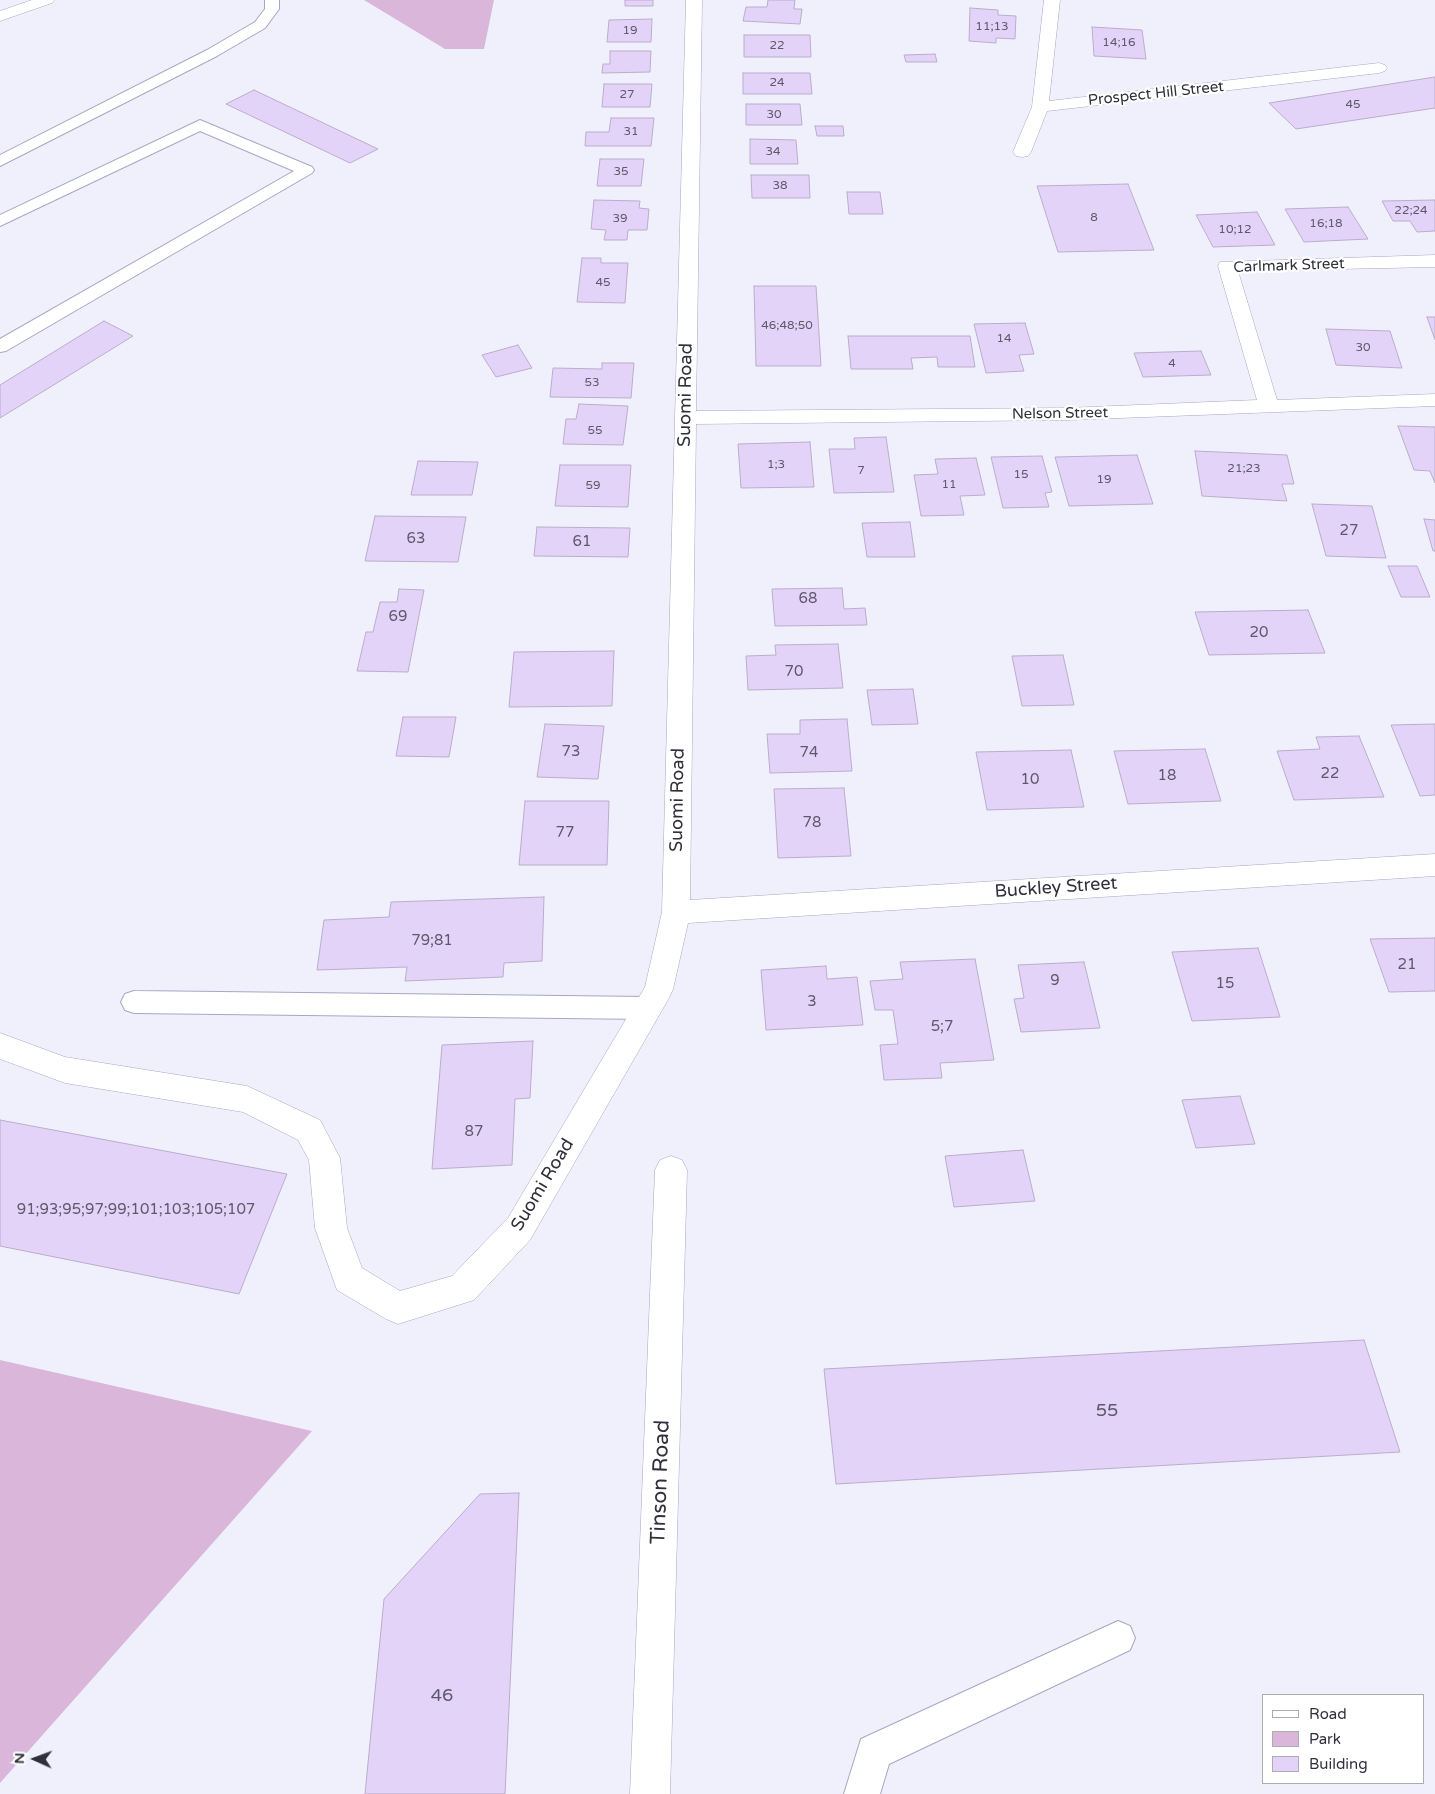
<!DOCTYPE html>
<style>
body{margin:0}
#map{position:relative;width:1435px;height:1794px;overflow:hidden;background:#f0f0fd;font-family:"Varela Round",sans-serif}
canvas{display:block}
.legend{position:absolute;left:1262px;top:1694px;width:162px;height:90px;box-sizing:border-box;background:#fff;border:1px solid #acacb1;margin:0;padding:6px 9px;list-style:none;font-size:15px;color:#30303c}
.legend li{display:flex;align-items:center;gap:10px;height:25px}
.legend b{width:25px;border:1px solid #acacb1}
.north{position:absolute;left:10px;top:1734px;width:50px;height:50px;-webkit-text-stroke:4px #fff;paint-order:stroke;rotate:272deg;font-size:14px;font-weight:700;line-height:20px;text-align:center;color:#30303c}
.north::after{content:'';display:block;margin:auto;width:18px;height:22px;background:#30303c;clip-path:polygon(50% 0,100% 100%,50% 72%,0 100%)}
</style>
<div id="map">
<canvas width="1435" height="1794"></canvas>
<ul class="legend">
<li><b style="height:6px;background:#fff"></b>Road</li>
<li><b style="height:14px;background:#d9b6da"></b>Park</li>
<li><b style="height:14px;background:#e4d3f8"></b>Building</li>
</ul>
<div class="north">N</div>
</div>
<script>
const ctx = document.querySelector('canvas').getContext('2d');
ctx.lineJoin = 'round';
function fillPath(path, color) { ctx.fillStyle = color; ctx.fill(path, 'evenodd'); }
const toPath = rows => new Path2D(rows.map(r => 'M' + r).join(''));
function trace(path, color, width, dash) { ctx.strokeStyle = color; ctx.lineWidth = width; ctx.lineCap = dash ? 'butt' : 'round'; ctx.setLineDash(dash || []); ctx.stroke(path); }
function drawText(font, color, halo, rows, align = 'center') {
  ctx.font = font + ' "Varela Round",sans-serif'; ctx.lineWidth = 4.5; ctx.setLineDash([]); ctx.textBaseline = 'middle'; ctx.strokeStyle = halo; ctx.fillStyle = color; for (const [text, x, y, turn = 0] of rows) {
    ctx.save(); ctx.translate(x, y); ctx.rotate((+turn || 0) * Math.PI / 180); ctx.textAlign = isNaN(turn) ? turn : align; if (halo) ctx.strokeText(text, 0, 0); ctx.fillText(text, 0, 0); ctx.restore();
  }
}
const green = toPath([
 [364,0,494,0,484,49,445,49],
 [0,1360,312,1431,0,1783]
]);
const building = toPath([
 [625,0,653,0,653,6,625,6,625,0],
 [768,0,795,0,794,9,802,9,800,24,743,21,746,7,767,7,768,0],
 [970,8,998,10,998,15,1016,16,1015,39,996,38,996,43,969,41,970,8],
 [652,19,651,42,607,42,609,20,652,19],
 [1092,27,1142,30,1146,59,1094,56,1092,27],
 [744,35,810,35,811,57,744,57,744,35],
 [610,51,651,51,650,72,602,73,603,64,610,64,610,51],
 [935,54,937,62,906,62,904,55,935,54],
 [743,73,810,73,812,94,743,94,743,73],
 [1435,77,1435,108,1296,129,1269,103,1435,77],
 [604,84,652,84,650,107,602,107,604,84],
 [254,90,378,149,350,163,226,104,254,90],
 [746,104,800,104,802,125,746,125,746,104],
 [611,118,654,118,651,146,585,146,586,132,609,132,611,118],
 [815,126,843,126,844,136,817,136,815,126],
 [750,139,796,140,798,164,750,164,750,139],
 [600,159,644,159,641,186,597,186,600,159],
 [751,175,809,175,810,198,752,198,751,175],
 [1128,184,1154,250,1058,252,1037,186,1128,184],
 [847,192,880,192,883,214,849,214,847,192],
 [594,200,640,201,639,208,649,209,647,230,628,230,627,240,604,240,606,230,591,229,594,200],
 [1435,200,1435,231,1417,232,1410,221,1393,221,1382,201,1435,200],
 [1348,207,1368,239,1304,242,1285,209,1348,207],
 [1257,212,1275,245,1213,247,1196,215,1257,212],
 [582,258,601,258,601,263,628,263,625,303,577,302,582,258],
 [754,286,816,286,821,366,756,366,754,286],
 [1427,317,1435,317,1435,340,1427,317],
 [104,321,133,336,0,418,0,385,104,321],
 [1025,323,1034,354,1019,355,1024,371,986,373,974,324,1025,323],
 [1326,329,1390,331,1402,368,1336,365,1326,329],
 [848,336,970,336,975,367,938,367,937,357,911,358,913,369,851,369,848,336],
 [518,345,532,368,496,377,482,355,518,345],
 [1201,351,1211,375,1143,377,1134,353,1201,351],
 [602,363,634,363,631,398,550,397,553,368,602,369,602,363],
 [579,404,628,406,623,445,563,444,566,419,576,419,579,404],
 [1398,426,1435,427,1435,483,1430,471,1414,470,1398,426],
 [886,437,894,492,834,493,829,449,855,449,854,438,886,437],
 [810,442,814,487,741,488,738,444,810,442],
 [1195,451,1287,455,1294,484,1282,484,1287,501,1202,496,1195,451],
 [1137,455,1153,504,1069,506,1055,457,1137,455],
 [1042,456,1052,492,1045,493,1049,507,1003,508,991,457,1042,456],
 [976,458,985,495,960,496,964,515,921,516,914,475,938,474,935,459,976,458],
 [418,461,478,462,472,495,411,495,418,461],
 [560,465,631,465,628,507,555,506,560,465],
 [1312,504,1372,506,1386,558,1326,556,1312,504],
 [375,516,466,517,458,562,365,561,375,516],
 [1424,519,1435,520,1435,551,1433,551,1424,519],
 [910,522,915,557,867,557,862,523,910,522],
 [537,527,630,528,628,557,534,556,537,527],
 [1388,566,1417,566,1430,597,1401,597,1388,566],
 [842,588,844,609,865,608,867,625,775,626,772,589,842,588],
 [399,589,424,590,408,672,357,671,366,632,373,632,380,602,397,602,399,589],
 [1308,610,1325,653,1209,655,1195,612,1308,610],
 [838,644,843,688,748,690,746,656,776,655,775,645,838,644],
 [614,651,612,706,509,707,514,652,614,651],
 [1063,655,1074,705,1022,706,1012,656,1063,655],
 [913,689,918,724,872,725,867,690,913,689],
 [403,717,456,717,449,757,396,756,403,717],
 [847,719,852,771,770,773,767,734,800,734,800,720,847,719],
 [545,724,604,726,598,779,537,777,545,724],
 [1435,724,1435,795,1420,796,1391,725,1435,724],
 [1359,736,1384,797,1294,800,1277,751,1320,749,1316,737,1359,736],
 [1205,749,1221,801,1128,804,1114,751,1205,749],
 [1071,750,1084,807,987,810,976,752,1071,750],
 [844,788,851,856,778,858,774,789,844,788],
 [525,801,609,801,607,865,519,865,525,801],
 [544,897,542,961,504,963,503,977,405,981,407,967,317,970,324,920,389,917,391,902,544,897],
 [1435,938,1435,991,1389,992,1370,939,1435,938],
 [1258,948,1280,1017,1192,1021,1172,952,1258,948],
 [975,959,994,1060,940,1063,942,1078,884,1080,880,1045,898,1044,893,1010,875,1010,870,981,903,979,900,962,975,959],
 [1084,962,1100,1028,1021,1032,1014,999,1024,998,1018,965,1084,962],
 [826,966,827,979,857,977,863,1025,766,1030,761,970,826,966],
 [533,1041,530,1098,515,1099,512,1165,432,1169,442,1045,533,1041],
 [1240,1096,1255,1144,1196,1148,1182,1100,1240,1096],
 [0,1120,287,1174,239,1294,0,1246,0,1120],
 [1023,1150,1035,1201,954,1207,945,1156,1023,1150],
 [1364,1340,1400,1452,836,1484,824,1369,1364,1340],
 [519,1493,505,1794,365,1794,384,1599,480,1494,519,1493]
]);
const service = toPath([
 [265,0,279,0,279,9,265,28,217,56,0,166,0,155,207,50,255,22,265,9,265,0],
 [200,120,312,167,314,170,312,173,6,351,0,352,0,339,294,171,200,131,0,226,0,215,200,120],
 [134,991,647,997,656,1000,660,1008,656,1016,647,1019,134,1013,125,1010,121,1002,125,994,134,991],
 [1118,1621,1130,1626,1135,1638,1130,1650,889,1764,880,1794,844,1794,861,1739,1118,1621]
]);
const minor = toPath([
 [686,0,702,0,696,411,1067,408,1257,400,1218,266,1220,262,1435,255,1435,267,1238,271,1277,400,1435,394,1435,406,1067,420,696,424,690,900,1435,854,1435,876,688,923,673,989,669,998,530,1240,474,1300,398,1324,386,1319,337,1290,315,1228,309,1160,298,1140,243,1112,65,1083,0,1059,0,1033,65,1057,247,1086,320,1120,340,1158,347,1228,362,1268,400,1291,452,1276,508,1218,645,987,662,912,686,0],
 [1044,0,1060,0,1049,101,1379,63,1385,65,1387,68,1385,71,1379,73,1047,111,1031,152,1028,156,1022,157,1016,156,1013,152,1032,107,1044,0],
 [671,1156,682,1160,687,1170,670,1794,630,1794,655,1170,660,1160,671,1156]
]);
const secondary = toPath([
 [32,0,55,0,52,3,0,21,0,11,32,0]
]);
const farNumbernames = [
 ["11;13",992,27],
 ["19",630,31],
 ["14;16",1119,43],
 ["22",777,46],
 ["24",777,83],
 ["27",627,95],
 ["45",1353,105],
 ["30",774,115],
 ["31",631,132],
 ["34",773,152],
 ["35",621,172],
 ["38",780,186],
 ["22;24",1411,211],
 ["8",1094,218],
 ["39",620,219],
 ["16;18",1326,224],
 ["10;12",1235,230],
 ["45",603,283],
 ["46;48;50",787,326],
 ["14",1004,339],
 ["30",1363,348],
 ["4",1172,364],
 ["53",592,383],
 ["55",595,431],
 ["1;3",776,465],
 ["21;23",1244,469],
 ["7",861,471],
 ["15",1021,475],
 ["19",1104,480],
 ["11",949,485],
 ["59",593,486]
];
const farStreetnames = [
 ["Prospect Hill Street",1156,94,-6],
 ["Carlmark Street",1289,266,-2],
 ["Nelson Street",1060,414,-1]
];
const numberNames = [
 ["27",1349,531],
 ["63",416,539],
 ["61",582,542],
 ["68",808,599],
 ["69",398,617],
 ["20",1259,633],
 ["70",794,672],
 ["73",571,752],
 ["74",809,753],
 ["22",1330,774],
 ["18",1167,776],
 ["10",1030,780],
 ["78",812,823],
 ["77",565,833],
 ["79;81",432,941],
 ["21",1407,965],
 ["9",1055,981],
 ["15",1225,984],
 ["3",812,1002],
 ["5;7",942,1027],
 ["87",474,1132],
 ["91;93;95;97;99;101;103;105;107",136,1210]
];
const streetNames = [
 ["Suomi Road",686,395,-89],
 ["Suomi Road",678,800,-89],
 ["Buckley Street",1056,888,-4],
 ["Suomi Road",543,1185,-59]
];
const nearNumbernames = [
 ["55",1107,1411],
 ["46",442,1696]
];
const nearStreetnames = [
 ["Tinson Road",661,1482,-88]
];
fillPath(green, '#d9b6da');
fillPath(building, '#e4d3f8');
trace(building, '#baadca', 1);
trace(service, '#a7a6c4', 2);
trace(minor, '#a7a6c4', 1);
trace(secondary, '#a7a6c4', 1);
fillPath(service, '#fff');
fillPath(minor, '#fff');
fillPath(secondary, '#fff');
drawText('12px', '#5d596b', null, farNumbernames);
drawText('15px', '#30303c', '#fff', farStreetnames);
drawText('15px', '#5d596b', null, numberNames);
drawText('18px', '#30303c', '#fff', streetNames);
drawText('18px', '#5d596b', null, nearNumbernames);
drawText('21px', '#30303c', '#fff', nearStreetnames);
</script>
